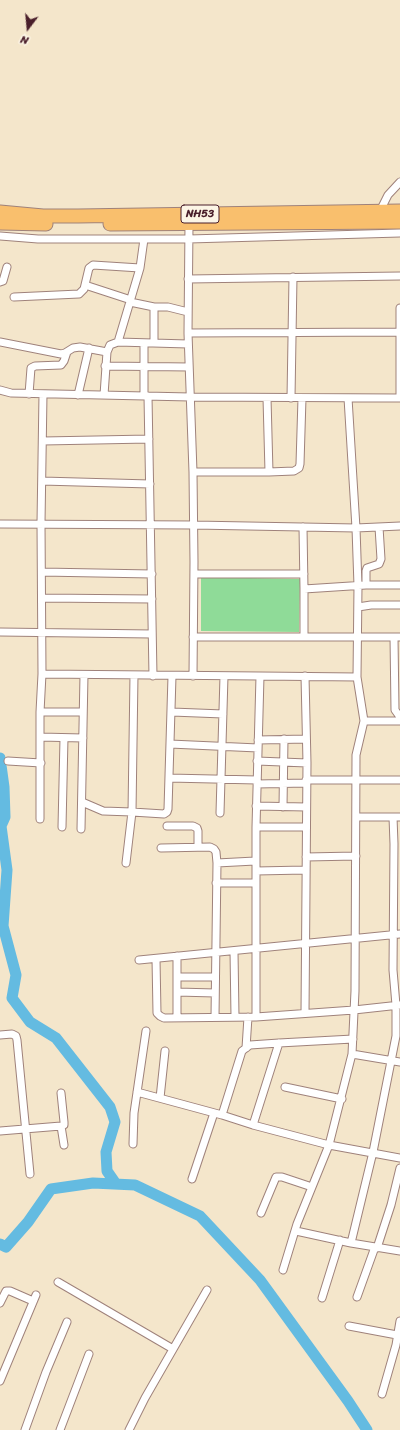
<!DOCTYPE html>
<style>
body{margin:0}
#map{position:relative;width:400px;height:1430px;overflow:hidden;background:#f4e6cb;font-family:Sriracha,sans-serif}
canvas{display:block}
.north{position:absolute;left:8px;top:8px;width:40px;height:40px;-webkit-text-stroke:3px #fcf5e5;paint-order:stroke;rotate:196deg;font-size:11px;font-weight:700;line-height:16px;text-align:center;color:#4a1f2b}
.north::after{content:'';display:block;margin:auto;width:14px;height:18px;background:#4a1f2b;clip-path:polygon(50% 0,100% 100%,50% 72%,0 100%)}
</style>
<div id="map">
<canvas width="400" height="1430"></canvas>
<div class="north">N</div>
</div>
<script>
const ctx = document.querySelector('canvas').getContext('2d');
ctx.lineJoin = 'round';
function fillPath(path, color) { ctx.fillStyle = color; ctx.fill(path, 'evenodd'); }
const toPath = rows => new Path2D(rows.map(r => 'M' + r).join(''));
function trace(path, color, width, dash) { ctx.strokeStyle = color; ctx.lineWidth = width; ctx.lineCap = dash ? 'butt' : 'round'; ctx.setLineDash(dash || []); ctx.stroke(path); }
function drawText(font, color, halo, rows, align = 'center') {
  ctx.font = font + ' Sriracha,sans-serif'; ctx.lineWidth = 3; ctx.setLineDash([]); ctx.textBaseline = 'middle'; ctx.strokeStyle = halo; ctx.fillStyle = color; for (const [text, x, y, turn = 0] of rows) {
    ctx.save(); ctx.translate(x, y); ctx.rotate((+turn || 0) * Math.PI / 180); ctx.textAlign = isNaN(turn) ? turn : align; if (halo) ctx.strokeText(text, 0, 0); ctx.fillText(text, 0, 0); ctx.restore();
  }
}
const green = toPath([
 [201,577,300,579,299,632,201,631]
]);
const river = toPath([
 [0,758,4,787,5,817,1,826,7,870,3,926,16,975,12,998,30,1022,56,1038,110,1107,115,1122,106,1152,107,1171,116,1184],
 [0,1244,6,1247,28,1222,51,1189,93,1183,135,1185,200,1216,260,1280,348,1401,367,1430]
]);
const street = toPath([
 [380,211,388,195,400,182],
 [189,225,188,333,193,472,194,562,193,676],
 [0,236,38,239,189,239,400,233],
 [188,279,400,276],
 [0,282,3,281,7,267],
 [85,285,131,300],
 [14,297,79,294,84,289,89,268,93,265,140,268],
 [130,302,154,307,168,307,188,312],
 [154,307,154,343],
 [188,333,400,332],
 [0,342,61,354,65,353,73,348,80,347,107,352],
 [118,342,188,344],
 [144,343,144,396],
 [105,366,189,367],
 [0,390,11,393,190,397,400,398],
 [29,394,31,368,35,366,61,365,64,361,67,352],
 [43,394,41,523,42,674,260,676],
 [78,395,89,348],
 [104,395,107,352,110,345,118,342,140,268,144,239],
 [148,396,153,676],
 [267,398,269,472],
 [291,398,293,277],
 [348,398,356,528,358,586,357,677,364,721,356,755,355,991,352,1054],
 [400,398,400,308],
 [43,441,149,439],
 [193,472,269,472,294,471,299,468,300,464,302,398],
 [42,481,150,484],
 [0,524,194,525,356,528,400,526],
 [303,527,304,589,366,585,400,585],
 [42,572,152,574],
 [194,574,304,574],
 [366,585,366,571,367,568,379,564,381,559,379,527],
 [42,598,152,599],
 [358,607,371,605,400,605],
 [0,632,152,634],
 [304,636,304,589],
 [193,637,400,637],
 [394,637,395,710,400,717],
 [40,712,83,712],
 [172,712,223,714],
 [364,721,400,721],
 [40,737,83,738],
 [258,740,306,739],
 [170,744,258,748],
 [8,761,41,763],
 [257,761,307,763],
 [169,778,257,780],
 [306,780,400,780],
 [257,784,306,783],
 [82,802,103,811,132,812,164,814,167,812,168,809,172,676],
 [256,806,306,807],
 [283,807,284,739],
 [220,813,224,676],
 [356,817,400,817],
 [40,819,40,712,42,674],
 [167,826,193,826,197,828,198,831,198,847],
 [62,827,64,738],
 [256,827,306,827],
 [81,829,84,675],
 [161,848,210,847,214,849,216,852,217,863,215,1017],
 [306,857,356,856],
 [126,863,132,812,134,675],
 [217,863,255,861],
 [256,871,305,870],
 [216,883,255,883],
 [234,951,235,1017],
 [177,956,177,1018],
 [156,959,157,1013,160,1016,164,1018,256,1017,354,1010,400,1005],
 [139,960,400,934],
 [177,977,215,977],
 [177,992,215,993],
 [305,1013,307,763,305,676],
 [256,1017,256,827,260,676,357,677],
 [0,1035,12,1034,16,1036,17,1040,30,1174],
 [246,1048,248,1017],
 [285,1087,342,1099],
 [137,1092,222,1115,253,1125,329,1145,400,1158],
 [61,1093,64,1122,64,1125,61,1126],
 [160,1098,165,1051],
 [222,1115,242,1051,250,1045,279,1043,353,1039],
 [253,1125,279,1043],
 [0,1131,61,1126,64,1145],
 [133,1144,134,1113,146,1031],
 [192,1179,214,1113],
 [261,1213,276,1177,282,1177,312,1187],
 [296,1231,351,1243,400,1251],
 [351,1243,373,1152,396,1036,396,1005,393,970,394,844,393,817],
 [377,1248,391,1205,400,1168],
 [283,1270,297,1224,329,1145,352,1054,400,1062],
 [58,1282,173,1349],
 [357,1297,375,1247],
 [322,1298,340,1240],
 [0,1303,6,1291,10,1291,33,1301],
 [349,1326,397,1335],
 [0,1381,36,1295],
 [382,1394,396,1345,400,1321],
 [25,1430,46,1372,67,1322],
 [60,1430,89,1354],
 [129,1430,145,1398,207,1290]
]);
const highway = toPath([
 [0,212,43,216,78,216,400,211],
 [0,223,46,224],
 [110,224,400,222]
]);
const shields = [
 [200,214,38]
];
const shieldNames = [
 ["NH53",200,214]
];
fillPath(green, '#8fdb98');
trace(river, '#64bbe1', 11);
trace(street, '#9f827b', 9);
trace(highway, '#9f827b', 15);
trace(street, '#fff', 7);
trace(highway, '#f9bf6d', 13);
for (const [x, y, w] of shields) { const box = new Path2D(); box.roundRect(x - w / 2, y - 9, w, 18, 3); ctx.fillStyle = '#fcf5e5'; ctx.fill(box); trace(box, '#4a1f2b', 1); }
drawText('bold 11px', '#4a1f2b', null, shieldNames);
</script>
